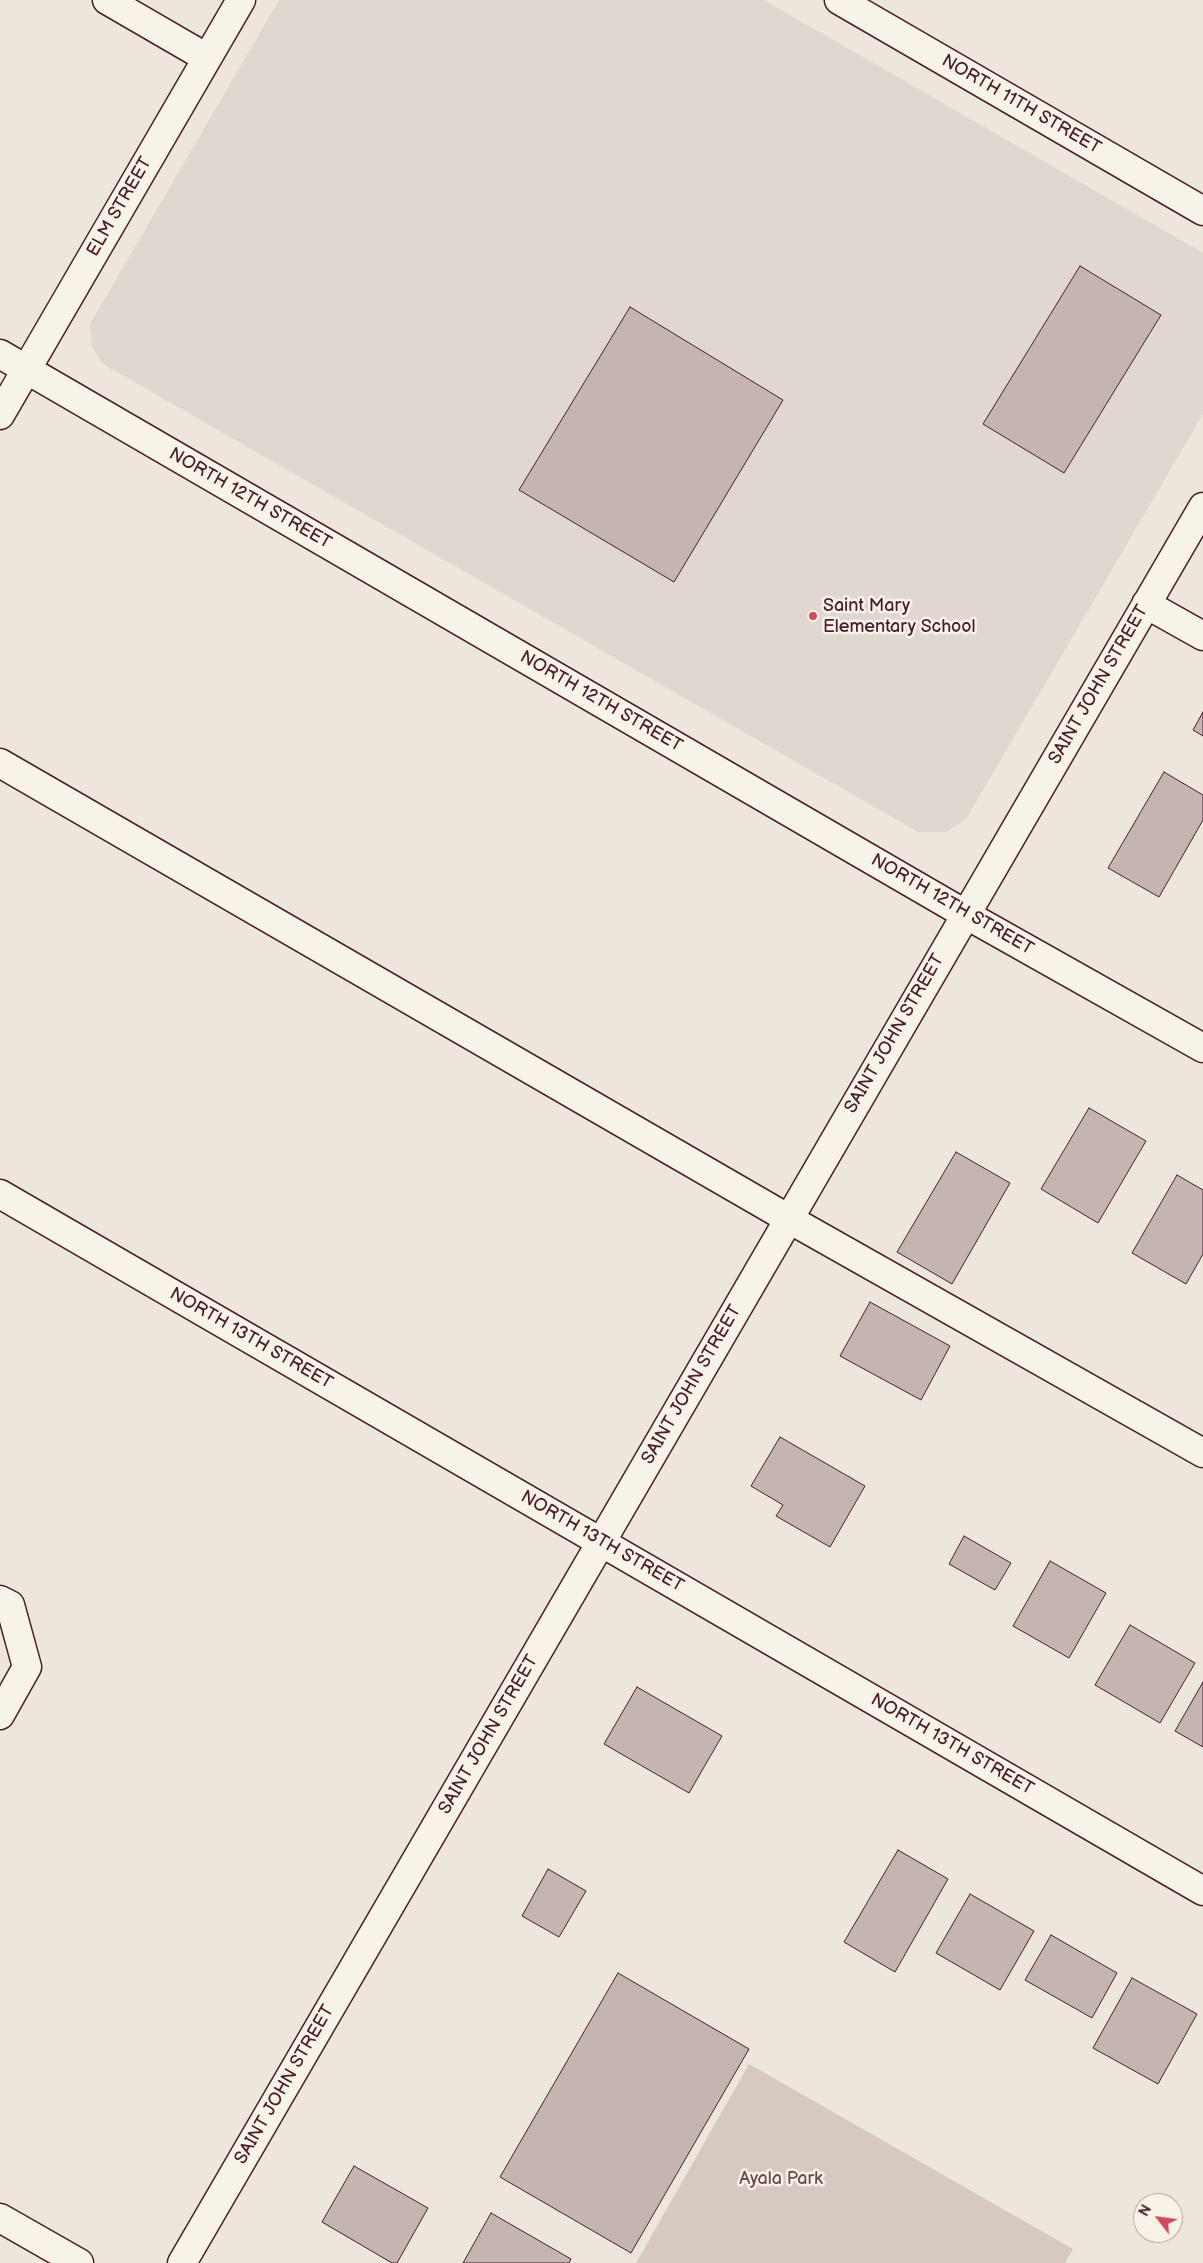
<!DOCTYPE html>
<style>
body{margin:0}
#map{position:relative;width:1203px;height:2263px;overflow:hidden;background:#ece6dd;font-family:"Balsamiq Sans",sans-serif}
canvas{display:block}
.north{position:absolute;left:1133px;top:2193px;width:50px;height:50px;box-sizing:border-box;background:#f7f3e8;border:1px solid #b29e9c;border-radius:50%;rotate:300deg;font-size:14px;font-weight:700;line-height:20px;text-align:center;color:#4a1f2b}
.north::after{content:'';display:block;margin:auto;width:18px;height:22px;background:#d1495b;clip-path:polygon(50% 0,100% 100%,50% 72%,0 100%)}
</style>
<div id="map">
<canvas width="1203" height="2263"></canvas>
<div class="north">N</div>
</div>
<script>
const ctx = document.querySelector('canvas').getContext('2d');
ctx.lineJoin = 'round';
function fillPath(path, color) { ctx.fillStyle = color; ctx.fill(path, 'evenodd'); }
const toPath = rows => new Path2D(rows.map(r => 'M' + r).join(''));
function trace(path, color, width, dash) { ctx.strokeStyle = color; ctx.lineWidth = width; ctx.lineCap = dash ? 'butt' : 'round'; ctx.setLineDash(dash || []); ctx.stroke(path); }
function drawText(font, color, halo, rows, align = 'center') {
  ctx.font = font + ' "Balsamiq Sans",sans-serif'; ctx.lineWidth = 5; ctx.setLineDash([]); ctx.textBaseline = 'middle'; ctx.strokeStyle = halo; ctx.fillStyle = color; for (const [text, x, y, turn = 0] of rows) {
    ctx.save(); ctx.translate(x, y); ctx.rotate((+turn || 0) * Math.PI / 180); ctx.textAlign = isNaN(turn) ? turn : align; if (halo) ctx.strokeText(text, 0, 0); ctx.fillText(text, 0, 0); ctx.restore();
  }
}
const built = toPath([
 [279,0,764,0,1203,253,1203,414,966,819,946,832,918,832,103,364,92,347,90,324]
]);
const green = toPath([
 [749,2064,1073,2249,1065,2263,636,2263]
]);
const building = toPath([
 [1080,266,1161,315,1064,473,983,424,1080,266],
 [630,307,783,400,674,582,519,490,630,307],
 [1203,712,1203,736,1193,730,1203,712],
 [1164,772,1203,795,1203,820,1159,897,1108,868,1164,772],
 [1089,1108,1146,1141,1098,1223,1041,1189,1089,1108],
 [956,1152,1010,1183,952,1284,897,1252,956,1152],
 [1177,1175,1203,1190,1203,1254,1186,1284,1132,1253,1177,1175],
 [870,1302,950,1346,921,1400,840,1356,870,1302],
 [780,1437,865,1486,830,1547,776,1516,783,1505,751,1486,780,1437],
 [964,1536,1011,1563,995,1590,949,1564,964,1536],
 [1050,1561,1106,1593,1069,1658,1013,1626,1050,1561],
 [1130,1625,1195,1663,1160,1723,1095,1685,1130,1625],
 [1203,1682,1203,1747,1175,1731,1203,1682],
 [637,1687,722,1736,689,1793,604,1744,637,1687],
 [898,1850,948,1879,895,1972,844,1942,898,1850],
 [548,1869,586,1891,559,1937,522,1916,548,1869],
 [970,1894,1034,1931,1000,1990,936,1953,970,1894],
 [1051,1935,1117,1973,1092,2018,1025,1980,1051,1935],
 [618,1973,749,2049,631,2253,500,2177,618,1973],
 [1132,1978,1197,2014,1158,2084,1093,2048,1132,1978],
 [354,2166,428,2208,397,2263,392,2263,322,2222,354,2166],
 [491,2213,571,2259,569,2263,463,2263,491,2213]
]);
const minor = toPath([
 [107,0,207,58],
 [839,0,1203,211],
 [0,354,965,914,1203,1048],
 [0,415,241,0],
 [1146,604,1203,636],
 [0,763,789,1219,1203,1453],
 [0,1194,1203,1891],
 [0,1600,10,1605,27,1667,0,1715],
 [0,2218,79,2263],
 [182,2263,1203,507]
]);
const markers = [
 [813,616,5,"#d1495b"]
];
const streetNames = [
 ["NORTH 11TH STREET",1021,105,30],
 ["ELM STREET",120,207,-60],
 ["NORTH 12TH STREET",250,499,30],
 ["SAINT JOHN STREET",1099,685,-60],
 ["NORTH 12TH STREET",601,702,30],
 ["NORTH 12TH STREET",952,905,30],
 ["SAINT JOHN STREET",895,1034,-60],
 ["NORTH 13TH STREET",251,1339,30],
 ["SAINT JOHN STREET",692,1385,-60],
 ["NORTH 13TH STREET",602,1542,30],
 ["SAINT JOHN STREET",489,1735,-60],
 ["NORTH 13TH STREET",952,1745,30],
 ["SAINT JOHN STREET",285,2085,-60]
];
const poiNames = [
 ["Saint Mary",823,606],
 ["Elementary School",823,627]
];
const parkNames = [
 ["Ayala Park",781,2179]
];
fillPath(built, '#e0d7d0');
fillPath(green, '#d5c9c2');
fillPath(building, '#c4b5b0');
trace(building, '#4a1f2b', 1);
trace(minor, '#4a1f2b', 31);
trace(minor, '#f7f3e8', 28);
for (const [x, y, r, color] of markers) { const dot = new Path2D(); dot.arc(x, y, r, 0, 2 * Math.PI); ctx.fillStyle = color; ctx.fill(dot); trace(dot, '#f7f3e8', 2); }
drawText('18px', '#4a1f2b', '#f7f3e8', streetNames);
drawText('18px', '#4a1f2b', '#f7f3e8', poiNames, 'left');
drawText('18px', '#6d4a51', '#f7f3e8', parkNames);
</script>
